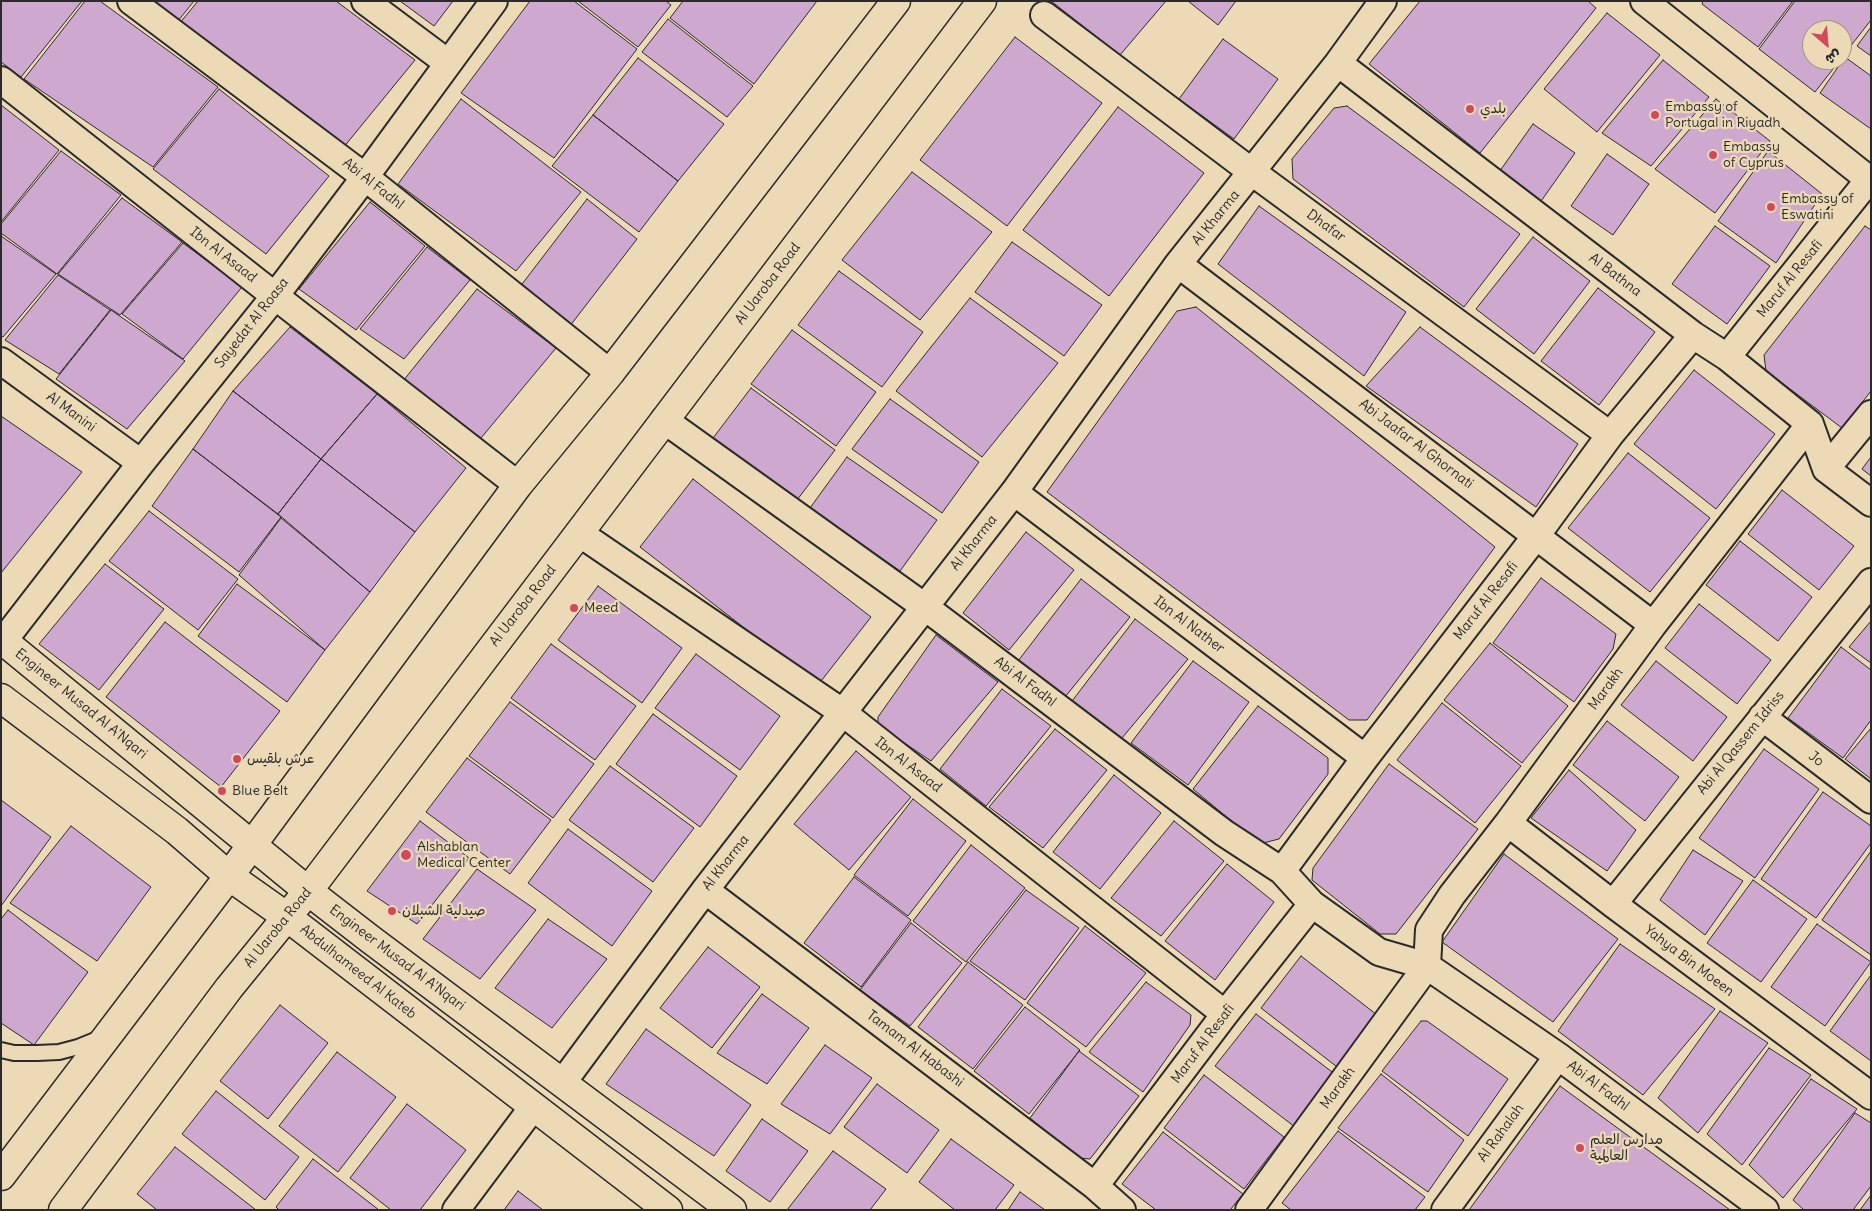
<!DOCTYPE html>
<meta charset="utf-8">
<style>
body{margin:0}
#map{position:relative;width:1872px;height:1211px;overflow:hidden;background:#ecdab7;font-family:Delius,"Playpen Sans Arabic",sans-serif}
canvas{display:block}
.frame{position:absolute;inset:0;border:2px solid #2b2b2b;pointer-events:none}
.north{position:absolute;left:1802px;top:20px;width:50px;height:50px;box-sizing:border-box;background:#ecdab7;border:1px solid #9f947f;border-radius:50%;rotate:153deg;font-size:14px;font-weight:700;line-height:20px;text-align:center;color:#2b2b2b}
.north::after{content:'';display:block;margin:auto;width:18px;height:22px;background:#d1495b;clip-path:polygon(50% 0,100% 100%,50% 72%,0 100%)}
</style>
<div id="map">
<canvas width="1872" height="1211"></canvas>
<div class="frame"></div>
<div class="north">ش</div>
</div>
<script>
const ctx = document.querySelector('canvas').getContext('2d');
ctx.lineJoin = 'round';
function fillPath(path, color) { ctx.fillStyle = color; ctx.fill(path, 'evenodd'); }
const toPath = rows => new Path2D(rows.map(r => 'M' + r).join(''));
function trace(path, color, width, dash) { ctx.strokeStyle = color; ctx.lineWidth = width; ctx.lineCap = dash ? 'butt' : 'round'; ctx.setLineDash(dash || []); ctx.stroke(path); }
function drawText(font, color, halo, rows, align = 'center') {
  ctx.font = font + ' Delius,"Playpen Sans Arabic",sans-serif'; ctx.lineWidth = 4.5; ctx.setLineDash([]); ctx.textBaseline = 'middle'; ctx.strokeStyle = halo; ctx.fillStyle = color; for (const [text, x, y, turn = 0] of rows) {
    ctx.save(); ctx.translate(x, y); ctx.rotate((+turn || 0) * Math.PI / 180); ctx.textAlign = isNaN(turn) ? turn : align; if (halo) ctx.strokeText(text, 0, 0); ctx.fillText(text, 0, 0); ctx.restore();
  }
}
const building = toPath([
 [1,1,82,1,21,77,1,62,1,1],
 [85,1,100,1,218,87,153,167,24,79,85,1],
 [151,1,194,1,178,21,151,1],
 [198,1,336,1,415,60,343,148,179,24,198,1],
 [400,1,453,1,434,26,400,1],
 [530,1,574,1,637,49,554,158,461,93,530,1],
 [578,1,666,1,671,5,638,47,578,1],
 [683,1,817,1,754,84,670,18,683,1],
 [1051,1,1166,1,1120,55,1051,1],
 [1188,1,1236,1,1218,25,1188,1],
 [1420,1,1588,1,1596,8,1480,153,1369,64,1420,1],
 [1703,1,1793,1,1758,47,1702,4,1703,1],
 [1795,1,1871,1,1871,20,1842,57,1842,30,1812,30,1812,60,1840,60,1815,92,1759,49,1795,1],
 [1607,13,1660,55,1597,132,1544,89,1607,13],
 [668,19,753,86,727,117,642,52,668,19],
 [1871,27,1871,56,1857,46,1871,27],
 [1015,37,1102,103,1007,226,920,160,1015,37],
 [1223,39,1278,79,1234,139,1179,99,1223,39],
 [1845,57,1871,76,1871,129,1820,93,1845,57],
 [638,58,724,124,678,181,593,115,638,58],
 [1663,60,1709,97,1651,166,1602,133,1663,60],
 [219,89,329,176,266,254,153,169,219,89],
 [461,99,581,192,516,271,398,184,461,99],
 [1716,99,1770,141,1715,213,1655,169,1716,99],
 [1,105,59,150,1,222,1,105],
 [1347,106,1520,234,1464,307,1293,179,1292,159,1334,108,1347,106],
 [1118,107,1204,173,1109,296,1023,230,1118,107],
 [593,115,678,181,639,232,552,166,593,115],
 [1533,124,1575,153,1539,204,1497,175,1533,124],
 [61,151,121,195,57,274,1,233,1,224,61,151],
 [1768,151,1822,194,1776,263,1718,221,1768,151],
 [1607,154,1649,184,1613,235,1571,206,1607,154],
 [912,172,992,232,920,320,842,260,912,172],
 [122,198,182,242,120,315,58,274,122,198],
 [587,199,637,239,566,331,516,292,587,199],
 [370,202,425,246,356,330,299,289,370,202],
 [1259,206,1406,312,1364,376,1218,264,1259,206],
 [1715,226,1770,266,1727,324,1672,284,1715,226],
 [1865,226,1871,230,1871,391,1842,428,1766,371,1764,355,1865,226],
 [1,236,56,274,3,337,1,336,1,236],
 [1533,237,1590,281,1534,354,1476,309,1533,237],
 [1012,242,1102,305,1064,356,975,292,1012,242],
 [183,243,242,287,183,359,122,314,183,243],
 [427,247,470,280,404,359,360,329,427,247],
 [839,271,923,332,882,387,798,325,839,271],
 [58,275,110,310,59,374,5,340,58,275],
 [1598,288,1655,332,1599,405,1541,361,1598,288],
 [477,289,556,348,481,438,403,381,477,289],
 [970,298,1058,363,982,457,896,391,970,298],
 [1196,307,1495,547,1367,720,1349,720,1047,492,1177,311,1196,307],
 [111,310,185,361,127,429,56,379,111,310],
 [290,327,377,394,321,459,233,391,290,327],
 [1420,327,1578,444,1536,507,1366,386,1420,327],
 [792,330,876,392,836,446,751,384,792,330],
 [1694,370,1775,434,1716,509,1634,444,1694,370],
 [751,388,835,450,794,504,710,442,751,388],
 [233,391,321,459,278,514,193,449,233,391],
 [377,394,466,468,415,532,321,459,377,394],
 [890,399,979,462,942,513,852,449,890,399],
 [1,416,82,472,1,573,1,416],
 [193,449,281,517,239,572,152,506,193,449],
 [1628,453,1710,518,1650,592,1568,528,1628,453],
 [847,457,937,520,900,571,810,508,847,457],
 [1871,457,1871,476,1862,469,1871,457],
 [321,459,415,532,370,592,278,514,321,459],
 [693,479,871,617,818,685,640,547,693,479],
 [1782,490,1854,546,1819,590,1748,534,1782,490],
 [149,511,238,579,198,630,109,561,149,511],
 [281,518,370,592,325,650,239,575,281,518],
 [1026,532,1074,570,1009,650,963,613,1026,532],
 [1740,541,1812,597,1778,641,1706,585,1740,541],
 [105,564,164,609,99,690,39,644,105,564],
 [1541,578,1616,634,1613,649,1574,702,1493,643,1541,578],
 [1081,579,1130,617,1065,697,1018,661,1081,579],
 [237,584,325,650,287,702,198,636,237,584],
 [598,586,682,648,642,703,558,640,598,586],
 [1699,604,1771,660,1737,704,1665,648,1699,604],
 [1135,619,1188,659,1122,738,1072,701,1135,619],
 [1871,621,1871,663,1849,647,1871,621],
 [165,622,280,711,221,787,106,697,165,622],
 [936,635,998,682,931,761,878,725,878,717,936,635],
 [1490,643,1568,706,1522,763,1444,700,1490,643],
 [551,644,636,706,595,760,511,698,551,644],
 [1841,647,1871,670,1871,720,1843,758,1788,718,1841,647],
 [696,654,780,716,740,770,655,708,696,654],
 [1193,661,1249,702,1188,785,1131,743,1193,661],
 [1656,661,1727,717,1693,761,1621,705,1656,661],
 [1002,689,1051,726,986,806,940,769,1002,689],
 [510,702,594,764,553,818,469,756,510,702],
 [1442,703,1521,766,1475,823,1397,760,1442,703],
 [1258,706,1328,758,1328,774,1279,839,1259,844,1193,789,1258,706],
 [653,714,737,776,700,827,616,764,653,714],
 [1607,721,1679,777,1645,821,1573,765,1607,721],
 [1871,728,1871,779,1845,759,1871,728],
 [1055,729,1107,770,1043,848,989,807,1055,729],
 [1764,749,1819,789,1755,878,1699,838,1764,749],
 [856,751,911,797,849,870,794,824,856,751],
 [467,758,551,820,510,874,426,812,467,758],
 [1389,764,1478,829,1396,934,1380,934,1312,880,1313,868,1389,764],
 [610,766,694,828,653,882,569,820,610,766],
 [1569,770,1636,830,1607,871,1531,818,1569,770],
 [1114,775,1161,813,1100,889,1053,852,1114,775],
 [1823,792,1871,826,1871,843,1816,918,1761,879,1823,792],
 [913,799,966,841,908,916,854,875,913,799],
 [1,800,51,837,1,906,1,800],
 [420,821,469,858,417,924,367,891,420,821],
 [1174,821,1224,861,1161,936,1111,898,1174,821],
 [71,826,151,887,97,961,10,903,71,826],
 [568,829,652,891,612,946,528,883,568,829],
 [971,845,1025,888,966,962,913,921,971,845],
 [1693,850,1743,881,1705,935,1660,900,1693,850],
 [1871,851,1871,955,1822,920,1871,851],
 [1504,854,1618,939,1553,1022,1442,942,1504,854],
 [1227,864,1274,902,1215,980,1165,941,1227,864],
 [477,869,536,910,480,979,423,939,477,869],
 [854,877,911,920,861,987,804,943,854,877],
 [1753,880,1807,919,1761,982,1707,943,1753,880],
 [1026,890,1079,928,1025,1000,970,961,1026,890],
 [8,910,88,972,34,1045,1,1023,1,919,8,910],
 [548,919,607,959,552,1028,495,988,548,919],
 [911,923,962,963,910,1026,860,990,911,923],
 [1817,924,1871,962,1825,1026,1771,987,1817,924],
 [1085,926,1146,973,1086,1047,1027,1003,1085,926],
 [1620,944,1715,1009,1643,1095,1558,1031,1620,944],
 [708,947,760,987,712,1048,660,1008,708,947],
 [1301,956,1381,1018,1341,1070,1261,1008,1301,956],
 [968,962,1023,1005,973,1069,918,1027,968,962],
 [1871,975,1871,1061,1830,1031,1871,975],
 [1146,982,1191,1015,1190,1025,1143,1092,1089,1052,1146,982],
 [762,994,809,1028,767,1084,717,1053,762,994],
 [280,1005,328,1043,268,1119,220,1081,280,1005],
 [1025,1007,1080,1050,1029,1114,974,1071,1025,1007],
 [1720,1011,1768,1043,1698,1133,1658,1098,1720,1011],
 [1256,1014,1336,1075,1295,1127,1215,1066,1256,1014],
 [1421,1021,1427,1021,1508,1079,1468,1136,1382,1071,1421,1021],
 [646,1029,751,1105,714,1156,606,1084,646,1029],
 [825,1045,872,1078,830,1134,781,1104,825,1045],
 [1769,1048,1811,1075,1742,1165,1707,1134,1769,1048],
 [1079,1051,1139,1096,1090,1159,1079,1158,1030,1118,1079,1051],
 [337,1052,396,1097,338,1172,279,1126,337,1052],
 [1381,1074,1464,1140,1428,1192,1338,1128,1381,1074],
 [1204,1075,1284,1137,1244,1189,1164,1128,1204,1075],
 [1811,1079,1857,1109,1783,1198,1749,1165,1811,1079],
 [877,1084,939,1130,907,1173,844,1127,877,1084],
 [1560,1086,1730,1210,1469,1210,1560,1086],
 [216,1091,299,1157,265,1200,182,1134,216,1091],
 [407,1104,466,1150,420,1210,391,1210,350,1178,407,1104],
 [1855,1113,1871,1123,1871,1186,1853,1210,1804,1210,1793,1200,1855,1113],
 [762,1119,808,1151,770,1202,726,1171,762,1119],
 [1338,1131,1425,1197,1415,1210,1291,1210,1282,1203,1338,1131],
 [1163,1132,1243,1194,1230,1210,1156,1210,1122,1184,1163,1132],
 [951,1139,1014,1185,995,1210,955,1210,919,1182,951,1139],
 [175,1147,256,1210,157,1210,137,1194,175,1147],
 [833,1151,886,1189,870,1210,787,1210,833,1151],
 [313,1159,379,1210,279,1210,276,1207,313,1159],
 [518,1191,543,1210,504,1210,518,1191],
 [1020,1192,1045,1210,1008,1210,1020,1192],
 [1871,1195,1871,1210,1860,1210,1871,1195]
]);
const lane = toPath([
 [1,1050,14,1053,37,1053,59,1052,78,1047,100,1038]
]);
const street = toPath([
 [131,1,365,177,610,373],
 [365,1,448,63],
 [1644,1,1871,181],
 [1044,15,1252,172,1610,435],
 [1338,63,1693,335,1727,357,1810,424,1826,469,1871,503],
 [1,80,275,296,518,485],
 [1178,264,1653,625],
 [1727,357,1871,177],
 [1,361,141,463],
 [664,420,925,607,1224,833,1282,871,1312,904,1379,952,1427,966,1558,1056,1765,1210],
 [1826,469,1871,414],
 [1014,492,1365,758],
 [579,533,842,712,1225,1014],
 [4,640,141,463,275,296,365,177,494,1],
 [1762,717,1871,800],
 [1508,823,1613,904,1871,1096],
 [1282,871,1365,758,1536,536,1610,435,1693,335],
 [705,890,1095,1186,1122,1210],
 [1613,904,1871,582],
 [563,1082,705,890,1014,492,1178,264,1338,63,1383,1],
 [1095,1186,1225,1014,1312,904],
 [456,1210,533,1107],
 [1249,1210,1427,966,1429,930,1452,895,1508,823,1653,625,1810,424],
 [1445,1210,1558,1056]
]);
const secondary = toPath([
 [1,639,308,891,370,939,732,1210],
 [1,698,177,831,229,876,287,917,668,1210]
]);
const primary = toPath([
 [1,1176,229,876,518,485,610,373,896,1],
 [63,1210,229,988,308,891,982,1]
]);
const markers = [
 [1470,109,5,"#d1495b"],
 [1655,115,5,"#d1495b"],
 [1713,155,5,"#d1495b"],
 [1771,207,5,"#d1495b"],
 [574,608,5,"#d1495b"],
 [237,759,5,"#d1495b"],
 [222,791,5,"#d1495b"],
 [406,855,6,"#d1495b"],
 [392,911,5,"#d1495b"],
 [1580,1148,5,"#d1495b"]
];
const poiNames = [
 ["Embassy of",1665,107],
 ["Portugal in Riyadh",1665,123],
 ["بلدي",1480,109],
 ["Embassy",1723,147],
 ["of Cyprus",1723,163],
 ["Embassy of",1781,199],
 ["Eswatini",1781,215],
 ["Meed",584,608],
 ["عرش بلقيس",247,759],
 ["Blue Belt",232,791],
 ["Alshablan",417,847],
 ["Medical Center",417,863],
 ["صيدلية الشبلان",402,911],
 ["مدارس العلم",1590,1140],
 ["العالمية",1590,1156]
];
const streetNames = [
 ["Abi Al Fadhl",373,184,38],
 ["Al Kharma",1216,218,-51],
 ["Dhafar",1326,226,36],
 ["Ibn Al Asaad",223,255,38],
 ["Al Bathna",1615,275,37],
 ["Maruf Al Resafi",1790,279,-51],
 ["Al Uaroba Road",768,284,-53],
 ["Sayedat Al Roasa",252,323,-52],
 ["Al Manini",71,412,36],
 ["Abi Jaafar Al Ghornati",1416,444,37],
 ["Al Kharma",974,543,-52],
 ["Maruf Al Resafi",1486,601,-52],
 ["Al Uaroba Road",523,606,-52],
 ["Ibn Al Nather",1189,625,37],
 ["Abi Al Fadhl",1025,682,37],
 ["Marakh",1606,689,-54],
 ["Engineer Musad Al A'Nqari",81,704,39],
 ["Abi Al Qassem Idriss",1741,743,-51],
 ["Jo",1816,759,37],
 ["Ibn Al Asaad",908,765,38],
 ["Al Kharma",726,863,-52],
 ["Al Uaroba Road",278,928,-51],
 ["Engineer Musad Al A'Nqari",397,958,37],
 ["Yahya Bin Moeen",1689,961,37],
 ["Abdulhameed Al Kateb",358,972,38],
 ["Maruf Al Resafi",1203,1044,-53],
 ["Tamam Al Habashi",915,1049,37],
 ["Abi Al Fadhl",1598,1086,37],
 ["Marakh",1338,1088,-54],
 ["Al Rahalah",1501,1133,-54]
];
fillPath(building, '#cfa8cf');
trace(building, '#2b2b2b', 1);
trace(lane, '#2b2b2b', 18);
trace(street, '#2b2b2b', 30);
trace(secondary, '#2b2b2b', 31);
trace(primary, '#2b2b2b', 31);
trace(lane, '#ecdab7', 14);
trace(street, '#ecdab7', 26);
trace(secondary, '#ecdab7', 28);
trace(primary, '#ecdab7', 28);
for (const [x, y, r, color] of markers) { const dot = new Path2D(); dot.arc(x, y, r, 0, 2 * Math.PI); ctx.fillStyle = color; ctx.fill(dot); trace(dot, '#ecdab7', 2); }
drawText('14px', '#2b2b2b', '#ecdab7', poiNames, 'left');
drawText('14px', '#2b2b2b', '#ecdab7', streetNames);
</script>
